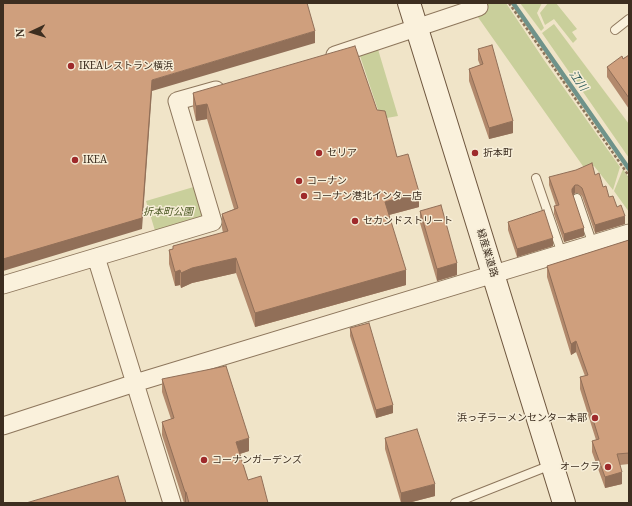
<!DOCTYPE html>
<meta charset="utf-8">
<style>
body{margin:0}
#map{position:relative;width:632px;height:506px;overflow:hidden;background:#f0e4c8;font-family:"Noto Serif",serif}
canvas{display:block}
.frame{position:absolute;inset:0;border:4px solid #3d2e20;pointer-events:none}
.north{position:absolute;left:12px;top:12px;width:40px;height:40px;-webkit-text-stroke:3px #f7eed8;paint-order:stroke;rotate:266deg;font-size:11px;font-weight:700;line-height:16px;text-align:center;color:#3d2e20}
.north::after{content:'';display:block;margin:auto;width:14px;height:18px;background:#3d2e20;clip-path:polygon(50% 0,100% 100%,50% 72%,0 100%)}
</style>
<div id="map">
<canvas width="632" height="506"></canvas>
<div class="frame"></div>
<div class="north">N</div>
</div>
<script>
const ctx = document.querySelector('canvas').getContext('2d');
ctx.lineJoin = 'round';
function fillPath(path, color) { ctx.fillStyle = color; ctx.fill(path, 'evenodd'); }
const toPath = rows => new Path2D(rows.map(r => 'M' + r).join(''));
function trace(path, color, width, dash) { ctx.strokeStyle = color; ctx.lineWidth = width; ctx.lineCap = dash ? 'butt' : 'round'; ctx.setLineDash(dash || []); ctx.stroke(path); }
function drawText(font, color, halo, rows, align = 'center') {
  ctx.font = font + ' "Noto Serif","Noto Sans JP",serif'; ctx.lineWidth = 3; ctx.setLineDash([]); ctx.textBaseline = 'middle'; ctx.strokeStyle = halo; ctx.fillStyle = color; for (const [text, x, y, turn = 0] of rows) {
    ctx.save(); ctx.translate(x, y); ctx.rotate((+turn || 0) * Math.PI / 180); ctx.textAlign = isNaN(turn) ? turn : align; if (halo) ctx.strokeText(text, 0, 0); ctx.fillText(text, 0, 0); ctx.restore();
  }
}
const green = toPath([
 [482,3,506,3,544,60,620,167,613,190,594,166,585,169,475,13],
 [520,3,542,3,537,13,544,28,541,31],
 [548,3,556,3,577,29,572,32,577,39,573,43,554,19,545,25,540,13],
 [554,24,629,124,629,158,542,33],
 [377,46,398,116,381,119,359,53],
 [623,169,629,178,629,212,614,191],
 [197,186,207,219,156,234,146,201]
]);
const stream = toPath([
 [513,3,629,169]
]);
const path = toPath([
 [509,3,629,176]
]);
const service = toPath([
 [615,30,629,19],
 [536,178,562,254],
 [577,198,593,245],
 [455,503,551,465]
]);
const minor = toPath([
 [335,55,479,7],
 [96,257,172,503],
 [3,285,213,222,177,101,216,90],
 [3,426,135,383,629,233]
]);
const secondary = toPath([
 [409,3,564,503]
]);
const wall = toPath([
 [478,49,513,133,489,139,469,81,469,69,480,65,478,60],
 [629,55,629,109,607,77,607,67],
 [193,93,377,110,419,207,389,215,406,285,255,327,236,273,192,283,181,288,180,285,175,286,169,264,169,250,173,249,173,246,223,233,222,228,222,214,234,209,207,119,196,121,193,107],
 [595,175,609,197,617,207,625,224,595,233,582,196,578,193,575,193,573,195,584,236,564,242,554,214,554,206,556,206,549,185,549,177],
 [420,211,457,275,437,281,420,223],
 [508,222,553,246,517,257,508,230],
 [629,240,629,464,620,465,622,484,605,488,592,452,592,441,596,440,580,389,580,377,585,376,576,352,571,355,547,277,547,266],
 [350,328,393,413,376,418,350,336],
 [162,379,249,451,240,454,248,480,268,503,184,503,162,435,162,422,171,419,162,392],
 [385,438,435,496,408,503,401,503,385,449]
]);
const shadedWall = toPath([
 [315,31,315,43,152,91,142,229,3,271,3,259,152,80],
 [207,104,207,119,196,121,196,106],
 [513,121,513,133,489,139,489,128],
 [575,185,575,193,572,197,572,189],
 [419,192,419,207,385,216,385,202],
 [625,216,625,224,595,233,595,225],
 [584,228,584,236,564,242,564,234],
 [553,238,553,246,517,257,517,249],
 [236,258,236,273,192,283,181,288,181,273,192,268],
 [457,263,457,275,437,281,437,269],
 [180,270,180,285,175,286,175,272],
 [406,270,406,285,255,327,255,313],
 [576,341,576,352,571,355,571,344],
 [393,405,393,413,376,418,376,410],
 [249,438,249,451,236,455,236,442],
 [622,472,622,484,605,488,605,477],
 [435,484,435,496,408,503,401,503,401,493],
 [185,492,186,492,186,503,185,503]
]);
const building = toPath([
 [3,3,307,3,315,31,152,80,142,218,3,259,3,3],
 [492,45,513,121,489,128,469,69,483,64,478,49,492,45],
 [355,46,377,110,385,111,397,157,408,154,419,192,385,202,406,270,255,313,236,258,192,268,181,273,180,270,175,272,169,250,173,249,173,246,228,231,222,214,238,208,207,104,196,106,193,93,355,46],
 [629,55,629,98,607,67,622,56,623,59,629,55],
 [592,163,595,175,599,173,603,187,606,186,609,197,613,196,617,207,621,205,625,216,595,225,582,188,578,185,575,185,572,189,572,192,584,228,564,234,554,206,559,205,549,177,576,170,592,163],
 [441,205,457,263,437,269,420,211,441,205],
 [544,210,553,238,517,249,508,222,544,210],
 [629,240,629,453,617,454,622,472,605,477,592,441,599,439,580,377,588,375,576,341,571,344,547,266,629,240],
 [369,323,393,405,376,410,350,328,369,323],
 [226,366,249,438,236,442,248,480,261,476,268,503,189,503,186,492,185,492,162,422,174,418,162,379,226,366],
 [417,429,435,484,401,493,385,438,417,429],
 [118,476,126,503,26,503,118,476]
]);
const markers = [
 [71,66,4,"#9e2a2b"],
 [319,153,4,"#9e2a2b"],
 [475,153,4,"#9e2a2b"],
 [75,160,4,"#9e2a2b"],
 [299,181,4,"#9e2a2b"],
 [304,196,4,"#9e2a2b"],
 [355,221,4,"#9e2a2b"],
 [595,418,4,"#9e2a2b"],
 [204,460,4,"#9e2a2b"],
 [608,467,4,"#9e2a2b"]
];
const poiNames = [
 ["IKEAレストラン横浜",79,66],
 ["セリア",327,153],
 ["折本町",483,153],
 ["IKEA",83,160],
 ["コーナン",307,181],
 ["コーナン港北インター店",312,196],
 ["セカンドストリート",363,221],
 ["浜っ子ラーメンセンター本部",587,418,"right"],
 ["コーナンガーデンズ",212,460],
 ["オークラ",600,467,"right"]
];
const parkNames = [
 ["折本町公園",168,212]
];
const streetNames = [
 ["緑産業道路",487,253,73]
];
const waterNames = [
 ["江川",578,81,55]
];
fillPath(green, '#c9cf9b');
trace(stream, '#6f938a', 4.5);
trace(service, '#8d765c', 10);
trace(minor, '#8d765c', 19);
trace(secondary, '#6f573f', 24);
trace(path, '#8d765c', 2.5, [3, 2]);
trace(service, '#faf1dc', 8);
trace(minor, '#faf1dc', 17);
trace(secondary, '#faf1dc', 22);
fillPath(wall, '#b2896c');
fillPath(shadedWall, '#916f58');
fillPath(building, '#cf9f7d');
trace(building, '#916f58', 1);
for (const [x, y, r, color] of markers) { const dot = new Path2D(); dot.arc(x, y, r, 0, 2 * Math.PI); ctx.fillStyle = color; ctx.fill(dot); trace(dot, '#f7eed8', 1.5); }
drawText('10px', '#3d2e20', '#f7eed8', poiNames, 'left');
drawText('italic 10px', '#4d5a26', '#f7eed8', parkNames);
drawText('10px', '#3d2e20', '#f7eed8', streetNames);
drawText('italic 11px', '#2f5d5a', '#f7eed8', waterNames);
</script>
